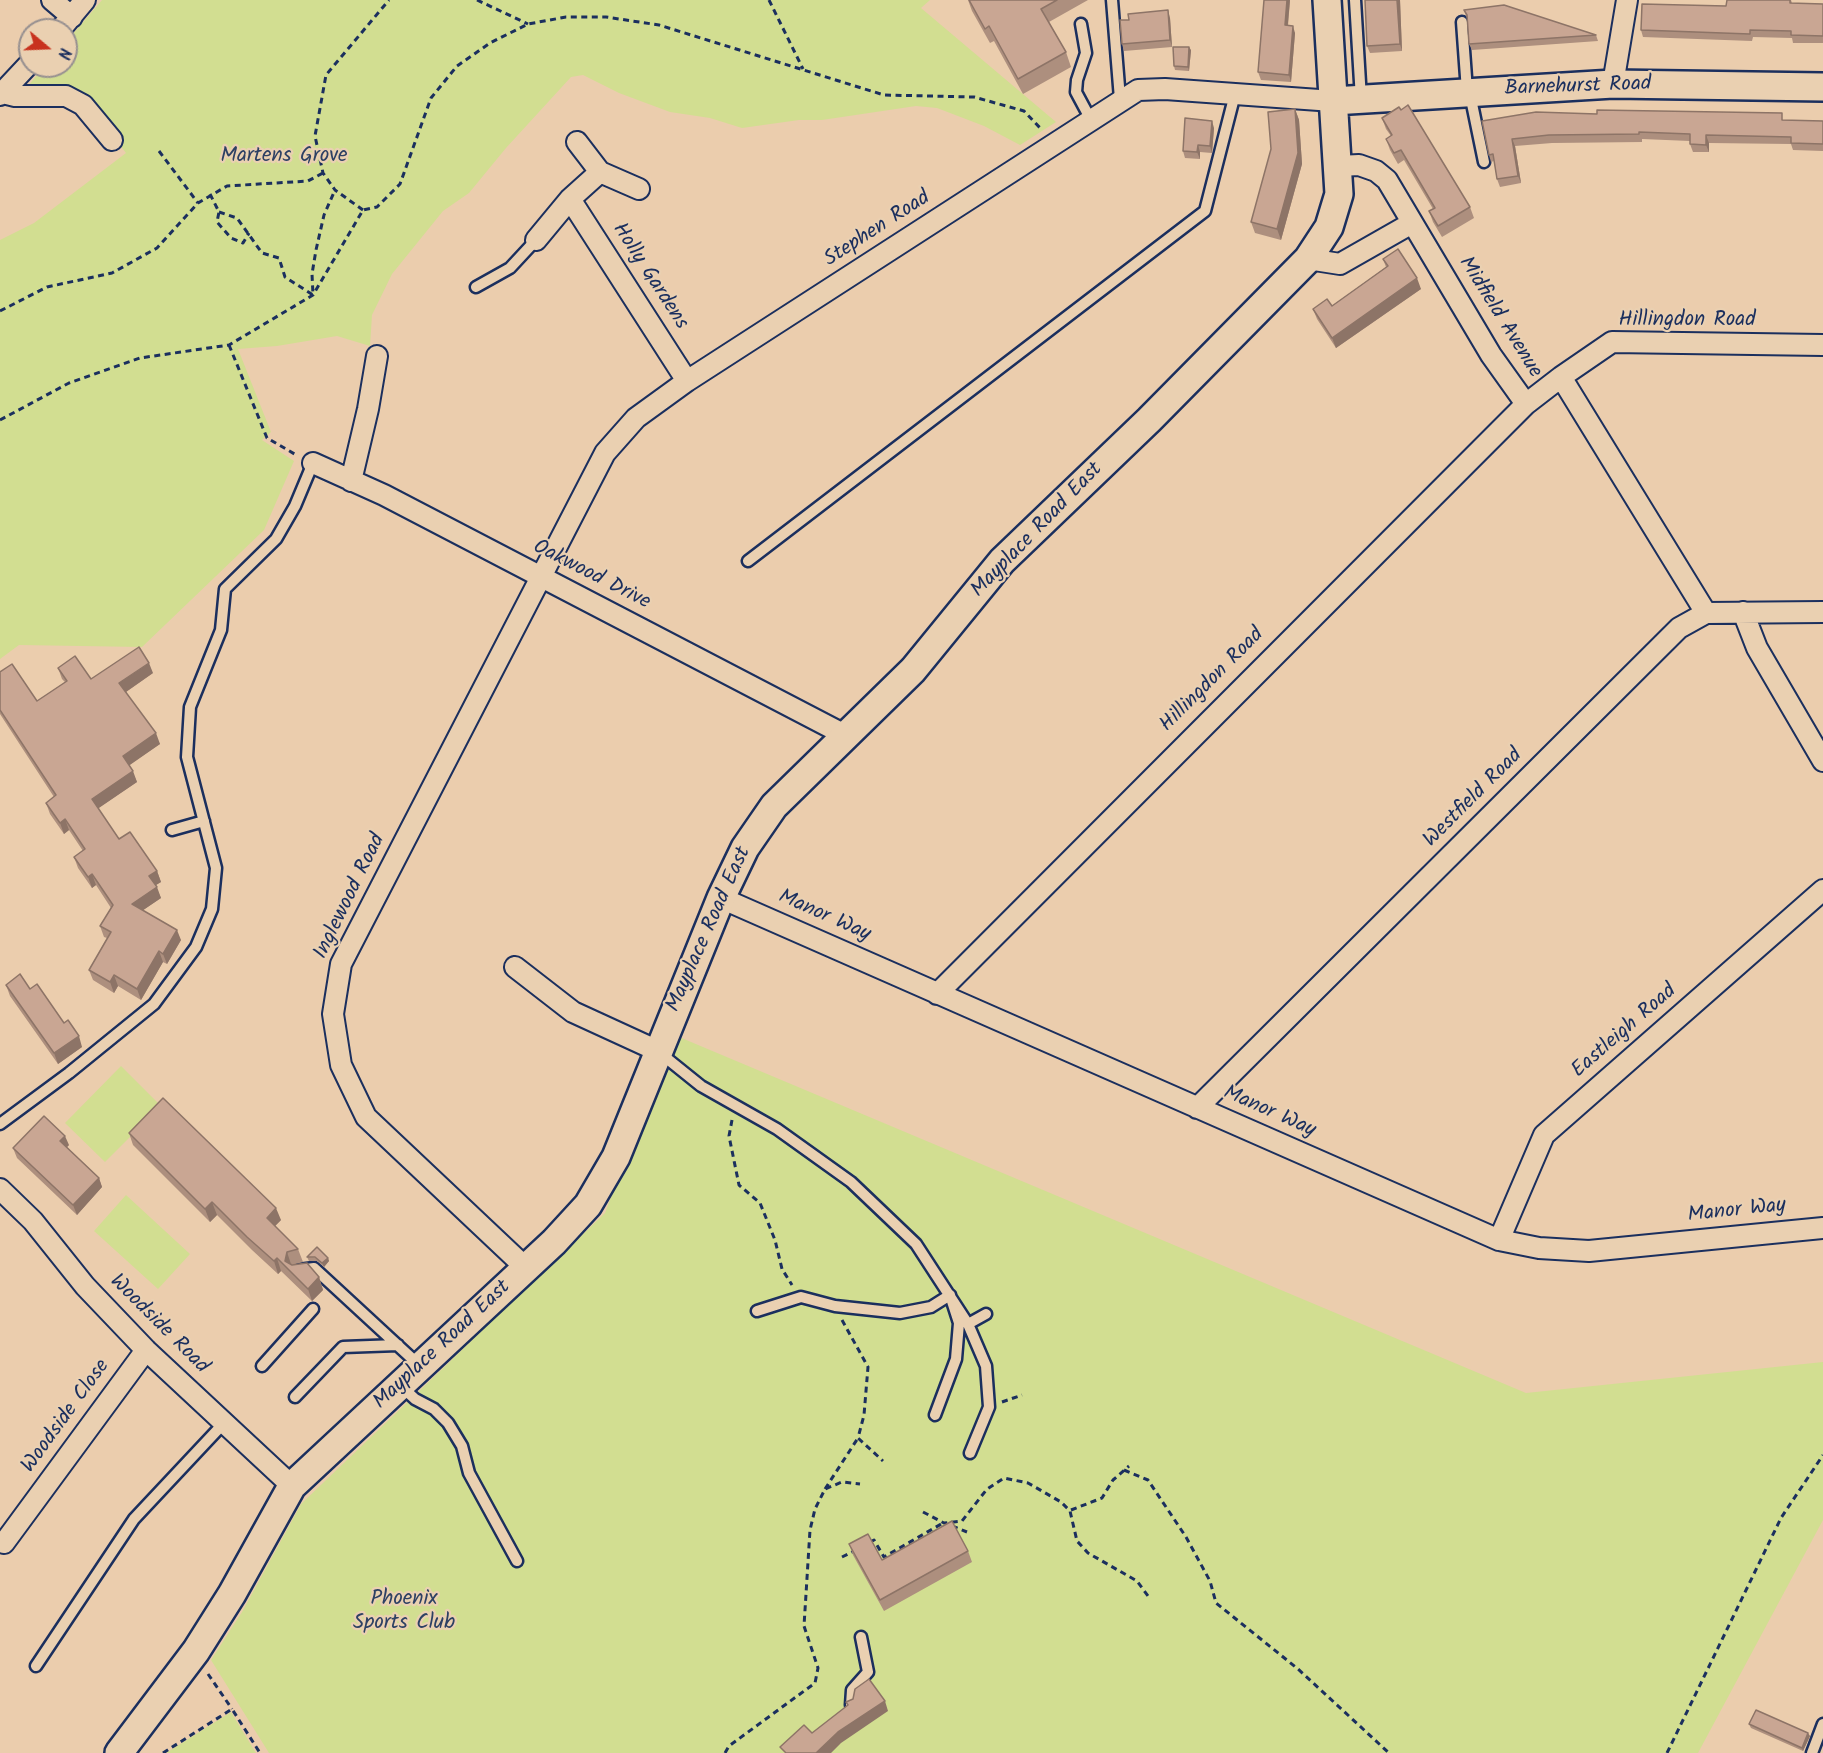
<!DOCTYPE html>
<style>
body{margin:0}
#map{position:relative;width:1823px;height:1753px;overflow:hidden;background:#ebcdad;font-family:Kalam,sans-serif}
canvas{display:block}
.north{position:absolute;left:18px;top:18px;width:60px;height:60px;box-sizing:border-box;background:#ead0b1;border:2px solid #979090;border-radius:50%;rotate:109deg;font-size:16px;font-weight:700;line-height:24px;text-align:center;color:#1b2f5e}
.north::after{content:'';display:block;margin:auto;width:21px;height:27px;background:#c8321e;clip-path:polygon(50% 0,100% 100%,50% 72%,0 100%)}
</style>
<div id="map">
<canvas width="1823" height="1753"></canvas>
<div class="north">N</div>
</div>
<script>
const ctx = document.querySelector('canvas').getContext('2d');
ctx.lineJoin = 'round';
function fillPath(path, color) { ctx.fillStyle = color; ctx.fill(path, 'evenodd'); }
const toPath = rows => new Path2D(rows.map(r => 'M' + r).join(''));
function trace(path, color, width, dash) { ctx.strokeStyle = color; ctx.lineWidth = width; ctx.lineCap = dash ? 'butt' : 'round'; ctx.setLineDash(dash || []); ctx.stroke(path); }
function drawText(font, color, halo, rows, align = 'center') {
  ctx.font = font + ' Kalam,sans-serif'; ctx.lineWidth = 4.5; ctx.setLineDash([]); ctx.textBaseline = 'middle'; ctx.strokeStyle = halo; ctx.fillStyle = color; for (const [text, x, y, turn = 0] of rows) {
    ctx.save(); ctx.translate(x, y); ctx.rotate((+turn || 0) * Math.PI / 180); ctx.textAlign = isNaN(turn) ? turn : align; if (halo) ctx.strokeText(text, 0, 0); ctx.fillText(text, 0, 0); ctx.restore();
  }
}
const green = toPath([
 [102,0,930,0,921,8,1056,122,1020,145,984,126,937,108,916,106,822,120,799,120,742,128,710,118,670,112,619,93,583,75,571,77,506,148,469,193,443,211,392,274,372,315,370,346,337,336,277,346,238,349,271,432,262,440,294,461,264,530,142,647,19,645,0,659,0,240,34,223,126,153,88,105,26,88,45,66,66,66,66,42],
 [672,1034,1526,1393,1823,1362,1823,1520,1698,1753,269,1753,211,1660,242,1612,301,1504,605,1213],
 [121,1066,161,1106,105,1162,65,1123],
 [126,1195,190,1254,158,1289,94,1231],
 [231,1712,256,1753,166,1753]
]);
const path = toPath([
 [477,0,528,24],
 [769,0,803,69],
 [159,151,198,203],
 [210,194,219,212,217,222,231,238,243,243,249,233],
 [363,210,335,190,323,173,315,136,326,75,389,0],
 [219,212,237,218,262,253,279,258,285,277,313,295,312,274,316,250,324,215,335,190],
 [0,311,47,287,112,273,157,248,198,203,227,186,308,181,323,173],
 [229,345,267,438,298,456],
 [0,420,69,383,140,358,229,345,313,295,363,210,377,207,400,184,431,98,457,66,490,43,528,24,566,17,606,17,659,25,884,95,974,97,1024,111,1042,130],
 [732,1120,729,1136,739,1185,760,1203,775,1240,782,1269,792,1285],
 [842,1320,868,1367,864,1415,858,1438,883,1461],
 [1002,1402,1022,1395],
 [1124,1470,1148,1480,1186,1537,1210,1581,1216,1603,1298,1669,1389,1753],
 [825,1489,858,1438],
 [1071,1510,1102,1498,1113,1480,1129,1466],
 [923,1512,944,1523,962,1521,987,1489,1004,1478,1028,1483,1061,1502,1070,1511,1077,1541,1088,1553,1137,1581,1148,1596],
 [952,1526,967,1532],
 [870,1542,874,1540,884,1557,943,1523],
 [842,1557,854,1551],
 [208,1674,232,1709],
 [163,1753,232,1709,260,1753],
 [725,1753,729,1746,815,1683,818,1668,804,1626,810,1530,815,1509,825,1489,842,1482,860,1484],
 [1667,1753,1781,1518,1823,1455]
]);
const lane = toPath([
 [1112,0,1120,99],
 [1355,0,1361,99],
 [1462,22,1467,91],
 [1081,24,1086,53,1077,80,1076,92,1091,120],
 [1470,94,1484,162],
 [476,287,510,268,536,240],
 [748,561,1205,211,1235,94],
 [172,830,204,821],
 [660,1053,701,1086,777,1129,851,1182,916,1244,968,1324,986,1366,989,1407,970,1453],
 [0,1124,69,1073,154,1004,196,947,212,909,216,868,187,757,190,707,221,630,225,589,276,539,295,506,313,463],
 [299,1270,314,1268,419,1365],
 [757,1311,801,1297,835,1306,900,1313,931,1307,950,1295,959,1323,956,1359,935,1415],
 [968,1324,986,1314],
 [262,1366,313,1309],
 [401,1386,415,1399,434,1409,448,1423,462,1446,469,1473,517,1561],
 [295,1397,343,1347,398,1345],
 [36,1666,134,1519,224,1423],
 [851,1705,852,1690,868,1672,861,1637],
 [1812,1753,1823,1724]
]);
const street = toPath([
 [52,0,72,17],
 [60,30,85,0],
 [1613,84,1627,0],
 [3,93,15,96,66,96,83,105,112,140],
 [0,95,30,63],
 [577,142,600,172],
 [1339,166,1359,165,1376,171,1387,180,1491,355,1526,404],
 [570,199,687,381],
 [536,240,570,199,600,172,639,189],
 [1308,259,1340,264,1412,223],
 [1561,377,1706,613],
 [313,463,384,495,845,735],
 [351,481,368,409,377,356],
 [1743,612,1757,648,1823,761],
 [721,898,1499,1240,1539,1248,1589,1251,1823,1228],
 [515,967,573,1012,658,1051],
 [937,994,1526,404,1561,377,1612,342,1823,345],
 [1197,1108,1679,628,1706,613,1823,612],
 [0,1189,33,1221,85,1286,146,1350,292,1486],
 [1499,1240,1544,1135,1823,890],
 [526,1268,366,1117,341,1065,333,1014,341,964,605,453,636,418,687,381,1138,90,1165,89,1333,101],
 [4,1543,146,1350]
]);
const secondary = toPath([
 [1333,101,1613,84,1823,87],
 [119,1753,196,1651,232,1594,292,1486,554,1242,588,1205,616,1157,721,898,745,848,774,806,913,670,1002,561,1149,420,1308,259,1329,227,1339,194,1327,0]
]);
const wall = toPath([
 [968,0,1088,0,1049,22,1066,52,1071,67,1023,94,994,41,990,43,972,11],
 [1290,0,1288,26,1295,33,1291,82,1261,80,1258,72],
 [1400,0,1402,51,1370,53,1367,46],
 [1727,0,1791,0,1792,3,1823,4,1823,43,1793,43,1792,38,1753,37,1752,41,1643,37,1641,30,1726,6],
 [1464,10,1596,35,1598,41,1472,50,1469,44,1467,18],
 [1170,18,1172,47,1124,51,1122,44],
 [1191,50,1189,71,1175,70,1174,66],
 [1295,109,1299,120,1302,164,1281,240,1255,233,1251,222],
 [1382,118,1470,207,1474,218,1442,237,1433,222,1429,211,1433,209,1404,160,1398,164,1390,150,1386,139,1391,136,1386,129],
 [1785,120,1823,121,1823,151,1793,150,1791,144,1709,143,1709,152,1693,152,1690,144,1690,141,1642,139,1642,142,1552,143,1515,146,1521,183,1500,187,1497,179,1494,161,1491,162,1489,155,1482,121],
 [1214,128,1212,153,1200,152,1200,159,1185,158,1183,151],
 [1383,259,1421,289,1336,348,1317,319,1313,309,1332,306,1386,267],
 [58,668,91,679,153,673,126,692,160,744,129,765,137,782,98,808,119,839,157,871,161,882,155,885,161,898,143,910,181,940,167,964,163,962,141,1000,118,986,114,993,93,980,89,970,107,938,104,937,100,926,111,908,96,885,92,888,78,868,74,857,83,851,69,830,64,834,50,814,46,803,54,797,0,714,0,672,37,701,65,682,62,679],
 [6,985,30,989,64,1023,82,1047,58,1064,10,996],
 [129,1133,281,1220,275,1226,298,1249,303,1262,291,1265,319,1277,323,1290,312,1301,281,1271,278,1274,252,1250,217,1215,210,1222,133,1145],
 [69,1145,67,1147,99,1178,102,1187,77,1215,17,1158,13,1148],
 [307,1257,328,1258,329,1261,324,1267,317,1261,309,1261],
 [849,1544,882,1560,968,1551,972,1562,884,1611,853,1555],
 [1749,1724,1810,1736,1803,1751,1751,1728]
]);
const shadedWall = toPath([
 [1287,0,1290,0,1287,33,1285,25],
 [1397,0,1400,0,1402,51,1400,44],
 [1168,10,1170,18,1172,47,1170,40],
 [1293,26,1295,33,1291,82,1289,75],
 [1189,47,1191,50,1189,71,1188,67],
 [1295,109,1299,120,1302,164,1281,240,1277,229],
 [1212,121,1214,128,1212,153,1210,146],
 [1706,135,1709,143,1709,152,1706,145],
 [1512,139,1515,146,1521,183,1518,176],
 [1198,145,1200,152,1200,159,1197,152],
 [1417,278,1421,289,1336,348,1332,338],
 [149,663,153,673,123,694,119,683],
 [156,733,160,744,127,767,123,756],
 [133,771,137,782,96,810,92,799],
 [65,819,69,830,64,834,60,823],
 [157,871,161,882,153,887,149,876],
 [92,874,96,885,92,888,88,877],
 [157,887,161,898,136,915,132,904],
 [177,930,181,940,167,964,163,954],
 [159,951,163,962,141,1000,137,989],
 [114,975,118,986,114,993,110,982],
 [79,1036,82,1047,58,1064,54,1053],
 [65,1136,69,1145,63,1151,60,1141],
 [99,1178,102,1187,77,1215,73,1205],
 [212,1202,217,1215,210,1222,205,1209],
 [276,1208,281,1220,271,1230,267,1218],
 [287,1252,291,1264,285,1261],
 [277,1258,281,1271,278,1274,274,1261],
 [328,1258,329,1261,324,1267,322,1263],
 [319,1277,323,1290,312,1301,308,1289],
 [885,1701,888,1711,841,1743,831,1753,816,1753,838,1732],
 [1808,1733,1810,1736,1803,1751,1802,1748]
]);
const building = toPath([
 [969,0,1057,0,1041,9,1066,52,1018,79,989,26,985,29,969,0],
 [1264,0,1287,0,1285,25,1293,26,1289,75,1258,72,1264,0],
 [1365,0,1397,0,1400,44,1367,46,1365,0],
 [1727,0,1790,0,1790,3,1823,4,1823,36,1791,35,1791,31,1750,30,1750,34,1641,30,1642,4,1726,6,1727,0],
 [1504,5,1596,35,1469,44,1467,15,1464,10,1504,5],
 [1168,10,1170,40,1122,44,1120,20,1129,20,1128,14,1168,10],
 [1173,47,1189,47,1188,67,1174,66,1173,47],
 [1408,105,1470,207,1438,226,1429,211,1435,208,1401,150,1394,153,1386,139,1392,135,1382,118,1399,107,1401,110,1408,105],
 [1295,109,1298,153,1277,229,1251,222,1271,149,1268,112,1295,109],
 [1597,110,1782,113,1782,120,1823,121,1823,144,1791,143,1791,137,1706,135,1706,145,1690,144,1690,134,1639,132,1639,134,1549,135,1512,139,1518,176,1497,179,1493,154,1489,155,1482,121,1536,112,1597,114,1597,110],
 [1185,118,1212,121,1210,146,1198,145,1197,152,1183,151,1185,118],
 [1398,249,1417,278,1332,338,1313,309,1327,299,1332,306,1388,266,1383,259,1398,249],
 [139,647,149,663,119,683,156,733,123,756,133,771,92,799,119,839,130,832,157,871,149,876,157,887,132,904,177,930,163,954,159,951,137,989,114,975,110,982,89,970,111,932,100,926,113,905,92,874,88,877,74,857,85,849,65,819,60,823,46,803,56,795,0,710,0,672,12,664,37,701,67,681,58,668,75,656,91,679,139,647],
 [20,974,30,989,37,984,64,1023,68,1020,79,1036,54,1053,6,985,20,974],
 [163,1098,276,1208,267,1218,298,1249,287,1252,285,1261,292,1265,307,1263,319,1277,308,1289,277,1258,274,1261,247,1237,212,1202,205,1209,129,1133,163,1098],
 [44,1116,65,1136,60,1141,99,1178,73,1205,13,1148,44,1116],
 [317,1247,328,1258,322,1263,315,1257,307,1257,317,1247],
 [952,1521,968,1551,880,1600,849,1544,868,1534,882,1560,952,1521],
 [869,1679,885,1701,838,1732,816,1753,786,1753,780,1747,804,1725,812,1733,848,1705,846,1702,853,1699,855,1689,869,1679],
 [1756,1710,1808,1733,1802,1748,1749,1724,1756,1710]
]);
const streetNames = [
 ["Barnehurst Road",1578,88,-2],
 ["Stephen Road",878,230,-33],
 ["Holly Gardens",649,277,57],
 ["Midfield Avenue",1499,318,58],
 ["Hillingdon Road",1687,321],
 ["Mayplace Road East",1038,531,-46],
 ["Oakwood Drive",591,576,27],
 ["Hillingdon Road",1213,681,-45],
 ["Westfield Road",1474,799,-45],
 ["Inglewood Road",351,897,-64],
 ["Manor Way",824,917,24],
 ["Mayplace Road East",710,930,-66],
 ["Eastleigh Road",1625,1032,-41],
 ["Manor Way",1269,1113,24],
 ["Manor Way",1737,1212,-6],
 ["Woodside Road",158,1325,45],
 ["Mayplace Road East",443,1346,-43],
 ["Woodside Close",67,1417,-54]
];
const parkNames = [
 ["Martens Grove",284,157],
 ["Phoenix",404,1600],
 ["Sports Club",404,1624]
];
fillPath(green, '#d2de91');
trace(lane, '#1b2f5e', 15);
trace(street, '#1b2f5e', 24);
trace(secondary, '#1b2f5e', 32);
trace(path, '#1b2f5e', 3, [6, 4.5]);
trace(lane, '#ead0b1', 10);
trace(street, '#ead0b1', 20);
trace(secondary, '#ead0b1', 27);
fillPath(wall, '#ad8f7e');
fillPath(shadedWall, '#8d7467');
fillPath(building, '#c9a693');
trace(building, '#8d7467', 1.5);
drawText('21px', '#1b2f5e', '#ead0b1', streetNames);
drawText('21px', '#2d4063', '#ead0b1', parkNames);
</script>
